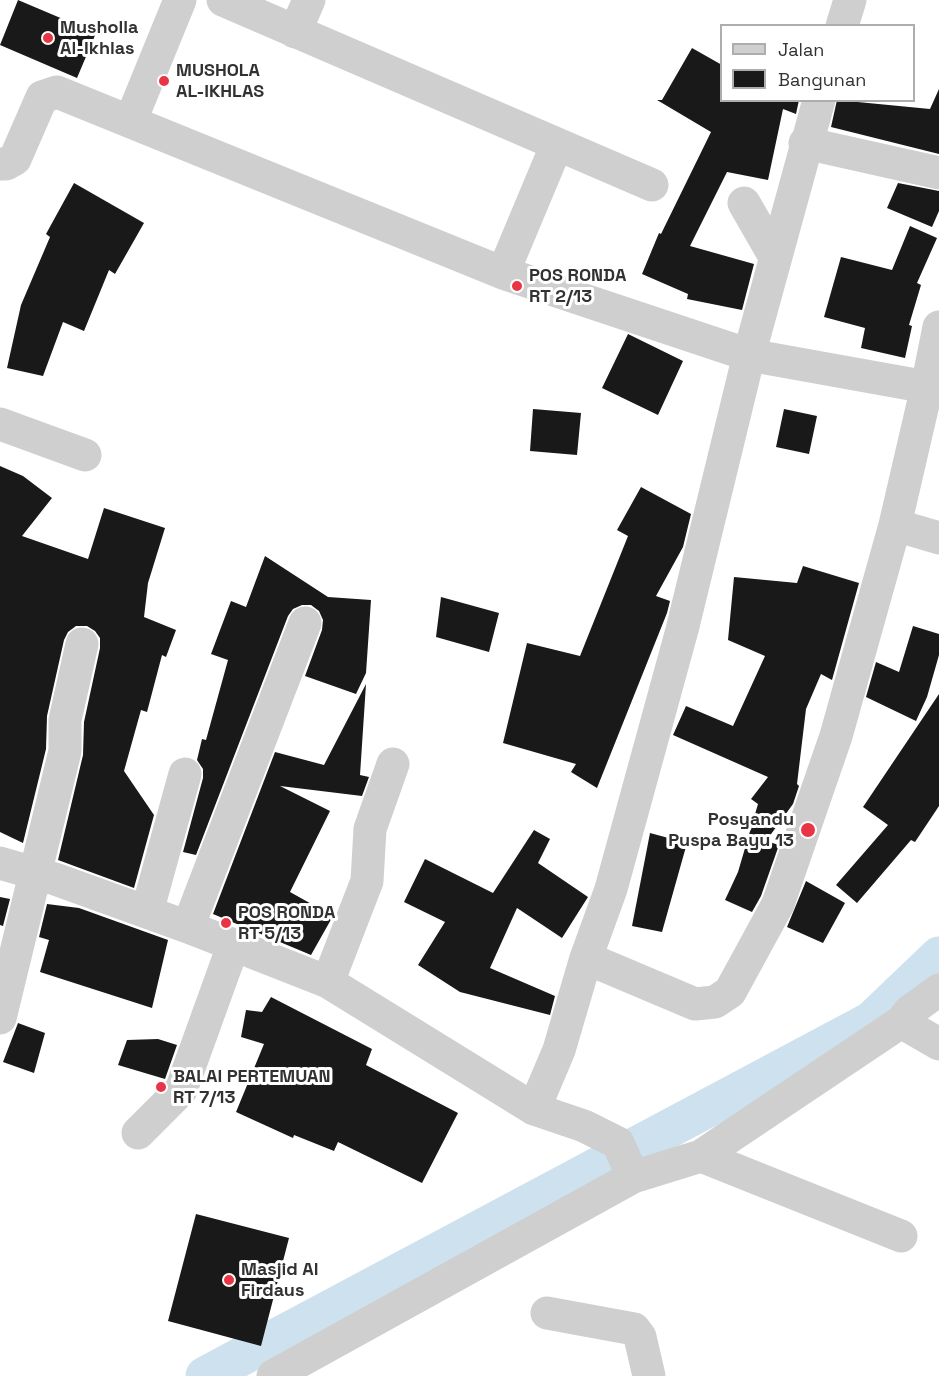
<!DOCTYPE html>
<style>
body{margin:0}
#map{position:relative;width:939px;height:1376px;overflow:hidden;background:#fff;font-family:"Space Grotesk",sans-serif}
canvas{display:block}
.legend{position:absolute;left:720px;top:24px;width:195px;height:78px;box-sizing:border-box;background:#fff;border:2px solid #adadad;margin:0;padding:8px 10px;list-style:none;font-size:18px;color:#323232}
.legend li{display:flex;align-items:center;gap:12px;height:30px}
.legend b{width:30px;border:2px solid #adadad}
</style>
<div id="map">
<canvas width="939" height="1376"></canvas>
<ul class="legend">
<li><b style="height:8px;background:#cfcfcf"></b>Jalan</li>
<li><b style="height:16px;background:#191919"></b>Bangunan</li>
</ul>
</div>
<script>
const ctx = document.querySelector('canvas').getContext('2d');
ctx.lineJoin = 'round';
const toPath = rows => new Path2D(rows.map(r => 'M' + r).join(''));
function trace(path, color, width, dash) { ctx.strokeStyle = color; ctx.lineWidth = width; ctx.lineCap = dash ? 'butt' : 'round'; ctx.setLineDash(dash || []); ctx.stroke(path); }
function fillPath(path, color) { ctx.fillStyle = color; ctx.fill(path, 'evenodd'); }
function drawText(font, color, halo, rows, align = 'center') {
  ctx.font = font + ' "Space Grotesk",sans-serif'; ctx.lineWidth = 6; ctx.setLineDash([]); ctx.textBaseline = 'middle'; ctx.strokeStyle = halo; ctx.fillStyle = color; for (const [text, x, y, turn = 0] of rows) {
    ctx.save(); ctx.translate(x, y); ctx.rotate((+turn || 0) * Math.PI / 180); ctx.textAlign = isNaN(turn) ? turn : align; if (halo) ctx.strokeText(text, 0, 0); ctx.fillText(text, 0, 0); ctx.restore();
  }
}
const canal = toPath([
 [205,1376,871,1021,939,956]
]);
const building = toPath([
 [18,0,96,33,77,78,0,45],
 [692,48,722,65,722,100,799,100,796,114,783,109,768,180,727,172,690,246,754,264,742,310,687,299,688,294,642,274,659,233,661,234,711,132,657,100,662,100],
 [939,89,939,154,831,127,837,100,930,109],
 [74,183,144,223,115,274,109,270,84,331,63,322,43,376,7,368,21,305,50,237,46,234],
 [898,183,939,191,939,211,932,227,887,208],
 [910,226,937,238,917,283,921,285,909,325,912,326,905,358,861,348,865,328,824,317,841,257,892,270],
 [628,334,683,361,658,415,602,388],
 [533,409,581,413,577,455,530,451],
 [784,409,817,416,809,454,776,447],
 [0,466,23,476,52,498,22,536,88,559,104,508,165,528,148,583,144,617,176,630,166,657,162,655,147,712,141,710,124,771,154,815,134,888,58,860,83,755,84,722,100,648,100,638,95,631,87,626,76,626,68,632,64,640,47,716,46,749,23,843,0,832],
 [641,487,691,514,683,547,656,596,670,601,667,613,597,788,571,772,576,764,503,743,527,643,580,656,628,536,617,530],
 [265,556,328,597,371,600,366,673,356,694,305,676,322,630,323,620,319,611,311,605,302,605,293,609,288,616,196,855,183,852,203,778,203,769,197,760,202,739,206,740,228,660,211,654,231,601,246,607],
 [803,566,859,583,832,680,821,674,806,709,797,784,799,786,793,804,766,841,779,845,761,896,752,912,725,900,738,872,758,804,751,799,768,777,673,735,686,706,733,726,765,656,728,640,734,577,797,583],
 [441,597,499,613,489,652,436,637],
 [913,626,939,634,939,655,927,697,916,721,866,697,876,662,899,672],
 [366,684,360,775,369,777,362,796,280,786,330,811,290,892,333,916,311,955,213,914,275,752,324,765],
 [939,694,939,806,915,842,911,840,857,903,836,885,888,825,863,807],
 [534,830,550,839,538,863,588,897,562,938,517,908,490,968,555,996,550,1015,460,992,418,965,445,922,404,902,425,859,493,893],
 [650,833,687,843,662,932,632,926],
 [806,881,845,903,823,943,787,927],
 [0,897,10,899,3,926,0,925],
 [47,904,79,908,168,940,152,1008,40,972,49,940,39,937],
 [271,997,372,1049,366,1065,458,1113,422,1183,338,1142,334,1151,294,1135,293,1138,236,1112,264,1044,241,1037,246,1010,262,1012],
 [18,1023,45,1033,34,1073,3,1062],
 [158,1039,177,1045,165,1079,118,1065,127,1040],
 [196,1214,289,1238,261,1346,168,1321]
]);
const minor = toPath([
 [223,0,652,185],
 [842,26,850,0],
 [295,32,309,0],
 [131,120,180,0],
 [805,143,939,173],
 [0,164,6,164,15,159,42,97,57,92,503,273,749,355,927,387,895,525,836,736,778,904,730,992,715,1002,695,1004,586,958],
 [744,203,775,257],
 [503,273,557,144],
 [927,387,939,327],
 [0,424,85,455],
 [895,525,939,538],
 [0,863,55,879,188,927,328,982,534,1109],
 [147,912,185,774],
 [188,927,305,623],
 [328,982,367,881,370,829,393,764],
 [0,1018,65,751,65,720,82,644],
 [901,1022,939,1044],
 [138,1133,181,1090,233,946],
 [701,1156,901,1236],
 [633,1177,618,1143,584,1126,534,1109,559,1050,586,958,611,889,682,630,749,355,819,100],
 [547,1313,634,1329,640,1337,649,1376],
 [273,1376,633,1177,701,1156,901,1022,910,1011,939,990]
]);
const markers = [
 [48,38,6,"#e93446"],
 [164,81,6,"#e93446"],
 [517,286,6,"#e93446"],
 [808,830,8,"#e93446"],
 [226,923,6,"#e93446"],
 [161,1087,6,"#e93446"],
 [229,1280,6,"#e93446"]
];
const poiNames = [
 ["Musholla",60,28],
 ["Al-Ikhlas",60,49],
 ["MUSHOLA",176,71],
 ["AL-IKHLAS",176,92],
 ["POS RONDA",529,276],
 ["RT 2/13",529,297],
 ["Posyandu",794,820,"right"],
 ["Puspa Bayu 13",794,841,"right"],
 ["POS RONDA",238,913],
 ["RT 5/13",238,934],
 ["BALAI PERTEMUAN",173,1077],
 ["RT 7/13",173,1098],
 ["Masjid Al",241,1270],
 ["Firdaus",241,1291]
];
trace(canal, '#cde2ee', 39);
fillPath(building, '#191919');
trace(minor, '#cfcfcf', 33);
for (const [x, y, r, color] of markers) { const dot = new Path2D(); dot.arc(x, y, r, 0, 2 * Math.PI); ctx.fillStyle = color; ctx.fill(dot); trace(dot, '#fff', 2); }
drawText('bold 18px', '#323232', '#fff', poiNames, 'left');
</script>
